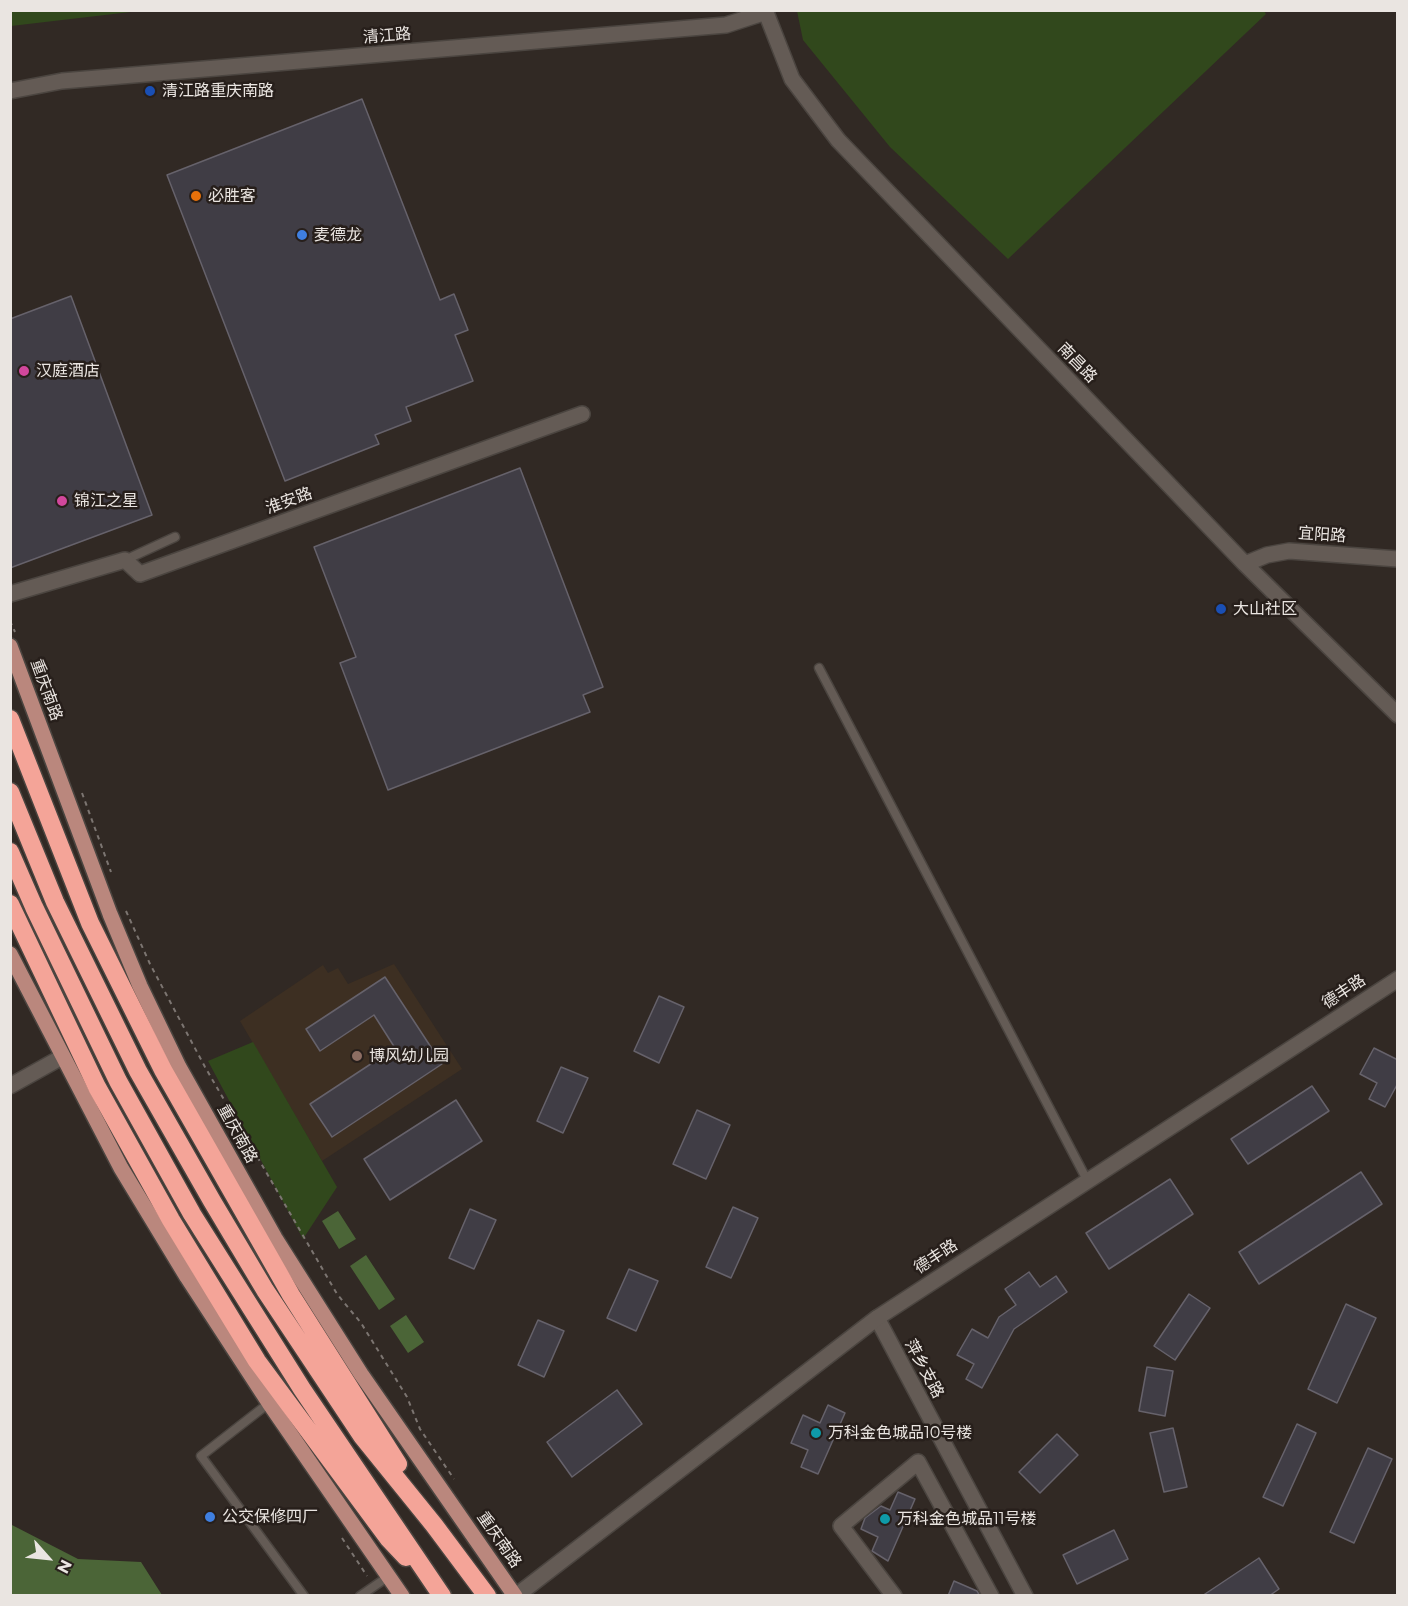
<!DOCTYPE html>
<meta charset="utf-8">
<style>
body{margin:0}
#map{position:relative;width:1408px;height:1606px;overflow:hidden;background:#312924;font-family:Montserrat,sans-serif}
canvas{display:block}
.frame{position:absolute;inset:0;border:12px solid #eae5e1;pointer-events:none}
.north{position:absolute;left:18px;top:1528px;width:60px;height:60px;-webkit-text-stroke:4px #271f1b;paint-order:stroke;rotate:117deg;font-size:16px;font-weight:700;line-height:24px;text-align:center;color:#eae5e1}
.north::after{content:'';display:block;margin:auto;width:21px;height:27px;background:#eae5e1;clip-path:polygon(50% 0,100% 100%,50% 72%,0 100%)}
</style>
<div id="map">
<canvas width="1408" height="1606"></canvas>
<div class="frame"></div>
<div class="north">N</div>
</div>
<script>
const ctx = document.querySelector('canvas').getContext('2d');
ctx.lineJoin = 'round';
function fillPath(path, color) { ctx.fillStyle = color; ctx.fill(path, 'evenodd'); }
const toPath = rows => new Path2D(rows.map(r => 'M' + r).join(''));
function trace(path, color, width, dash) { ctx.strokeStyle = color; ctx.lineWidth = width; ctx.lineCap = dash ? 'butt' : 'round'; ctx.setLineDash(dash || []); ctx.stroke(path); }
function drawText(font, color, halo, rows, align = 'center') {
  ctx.font = font + ' Montserrat,"Noto Sans SC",sans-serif'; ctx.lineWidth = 5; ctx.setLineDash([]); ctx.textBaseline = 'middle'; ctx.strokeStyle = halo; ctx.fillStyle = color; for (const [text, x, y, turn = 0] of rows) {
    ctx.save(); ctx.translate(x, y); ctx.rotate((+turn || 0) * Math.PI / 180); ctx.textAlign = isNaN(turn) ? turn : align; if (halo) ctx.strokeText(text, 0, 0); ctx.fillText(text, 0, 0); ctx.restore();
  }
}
const education = toPath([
 [394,964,462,1069,322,1161,240,1021,323,965,328,973,338,968,348,984]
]);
const green = toPath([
 [10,11,11,10,139,11,11,26],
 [1264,11,1266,14,1008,259,890,147,803,40,797,11],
 [253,1042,337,1187,303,1239,208,1061]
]);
const forest = toPath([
 [338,1211,356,1239,339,1249,322,1221],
 [366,1255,395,1299,379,1310,350,1266],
 [406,1315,424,1342,408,1353,390,1326],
 [10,1524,78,1559,141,1562,162,1595,11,1595]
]);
const building = toPath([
 [362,99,440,300,454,294,468,330,455,335,473,381,406,407,411,421,375,435,379,444,285,481,167,175,362,99],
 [71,296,152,515,10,568,10,319,71,296],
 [520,468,603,687,583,695,590,712,388,790,340,663,356,657,314,547,520,468],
 [385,977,442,1064,332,1137,310,1104,395,1048,374,1015,320,1051,306,1029,385,977],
 [659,996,684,1007,659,1063,634,1051,659,996],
 [1374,1048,1398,1060,1398,1083,1385,1107,1369,1099,1377,1083,1360,1074,1374,1048],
 [561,1067,588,1078,563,1133,537,1121,561,1067],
 [1312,1086,1329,1111,1248,1164,1231,1139,1312,1086],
 [456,1100,482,1141,390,1200,364,1159,456,1100],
 [697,1110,730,1125,706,1179,673,1164,697,1110],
 [1361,1172,1382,1204,1259,1284,1239,1252,1361,1172],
 [1170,1179,1193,1214,1109,1269,1086,1233,1170,1179],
 [733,1207,758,1218,731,1278,706,1267,733,1207],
 [470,1209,496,1220,474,1269,449,1258,470,1209],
 [629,1269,658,1281,636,1331,607,1318,629,1269],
 [1029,1272,1040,1287,1056,1276,1067,1292,1014,1329,982,1388,966,1379,974,1364,957,1355,972,1329,988,1338,999,1317,1016,1305,1005,1289,1029,1272],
 [1189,1294,1210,1308,1175,1360,1154,1346,1189,1294],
 [1346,1304,1376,1318,1337,1403,1308,1389,1346,1304],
 [538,1320,564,1331,544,1377,518,1365,538,1320],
 [1147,1367,1173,1371,1165,1416,1139,1411,1147,1367],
 [617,1390,642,1424,572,1477,547,1442,617,1390],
 [828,1405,845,1413,818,1474,801,1467,808,1450,791,1443,803,1415,820,1423,828,1405],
 [1297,1424,1316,1433,1283,1506,1263,1497,1297,1424],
 [1173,1428,1187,1487,1164,1492,1150,1433,1173,1428],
 [1057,1434,1078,1455,1040,1493,1019,1472,1057,1434],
 [1368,1448,1392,1459,1354,1543,1330,1532,1368,1448],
 [898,1492,915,1499,888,1561,872,1551,878,1537,861,1529,865,1518,881,1506,890,1510,898,1492],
 [1114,1530,1128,1559,1077,1584,1063,1555,1114,1530],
 [1259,1558,1279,1589,1269,1596,1202,1596,1259,1558],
 [954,1581,977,1591,980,1596,948,1596,954,1581]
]);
const path = toPath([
 [10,621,15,632],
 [82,793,111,872],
 [126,911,150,964,205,1067,337,1294,361,1323,407,1397,420,1429,454,1479],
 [342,1538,367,1576]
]);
const lane = toPath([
 [125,560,175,537],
 [819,668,1087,1180],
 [269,1403,201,1456,304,1596],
 [360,1596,389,1576]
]);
const street = toPath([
 [10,1086,62,1057],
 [877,1318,1025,1596],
 [894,1596,841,1526,918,1462,991,1596]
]);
const secondary = toPath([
 [765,10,792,79,838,140,1245,564,1398,715],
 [10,91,62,81,726,25,766,12],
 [1245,564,1267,555,1289,551,1398,559],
 [10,594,125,560,140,574,582,414],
 [516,1596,877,1318,1398,979]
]);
const primary = toPath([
 [10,646,110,914,140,986,179,1067,275,1238,361,1374,515,1596],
 [10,954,121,1168,187,1277,269,1403,402,1596]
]);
const highway = toPath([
 [10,719,90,923,163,1070,291,1295,398,1464],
 [10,792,55,902,138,1071,212,1201,265,1290,362,1436,434,1525,487,1596],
 [10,852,34,907,118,1081,192,1214,302,1389,442,1596],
 [10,904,97,1087,171,1220,257,1361,388,1538,406,1557]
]);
const markers = [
 [150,91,6,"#1a4fb4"],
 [196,196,6,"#e8710a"],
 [302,235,6,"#3f7fe0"],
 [24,371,6,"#d1479c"],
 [62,501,6,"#d1479c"],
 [1221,609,6,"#1a4fb4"],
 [357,1056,6,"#8d6e63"],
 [816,1433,6,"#0f9aa8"],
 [210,1517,6,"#3f7fe0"],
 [885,1519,6,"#0f9aa8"]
];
const streetNames = [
 ["清江路",387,36,-5],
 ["南昌路",1077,363,46],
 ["淮安路",289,501,-20],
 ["宜阳路",1322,535,4],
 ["重庆南路",46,690,70],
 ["德丰路",1344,992,-33],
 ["重庆南路",237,1134,61],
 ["德丰路",936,1257,-33],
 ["萍乡支路",924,1369,62],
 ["重庆南路",499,1540,55]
];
const poiNames = [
 ["清江路重庆南路",162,91],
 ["必胜客",208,196],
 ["麦德龙",314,235],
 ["汉庭酒店",36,371],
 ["锦江之星",74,501],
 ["大山社区",1233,609],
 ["博风幼儿园",369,1056],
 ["万科金色城品10号楼",828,1433],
 ["公交保修四厂",222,1517],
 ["万科金色城品11号楼",897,1519]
];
fillPath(education, '#3d2f22');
fillPath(green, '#31481c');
fillPath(forest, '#4b6537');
fillPath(building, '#403d45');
trace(building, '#66626b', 1.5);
trace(lane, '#4b4540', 11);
trace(street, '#4b4540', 18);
trace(secondary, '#4b4540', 18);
trace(primary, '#4b4540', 18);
trace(highway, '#4b4540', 21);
trace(path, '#7c7571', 2, [4.5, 4.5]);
trace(lane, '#645b55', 8);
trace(street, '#645b55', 15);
trace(secondary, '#645b55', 15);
trace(primary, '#ba877d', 15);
trace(highway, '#f4a498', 18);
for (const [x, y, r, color] of markers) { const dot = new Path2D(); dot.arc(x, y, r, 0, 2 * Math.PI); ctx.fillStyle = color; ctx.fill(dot); trace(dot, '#271f1b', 2); }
drawText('16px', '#eae5e1', '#271f1b', streetNames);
drawText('16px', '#eae5e1', '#271f1b', poiNames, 'left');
</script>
